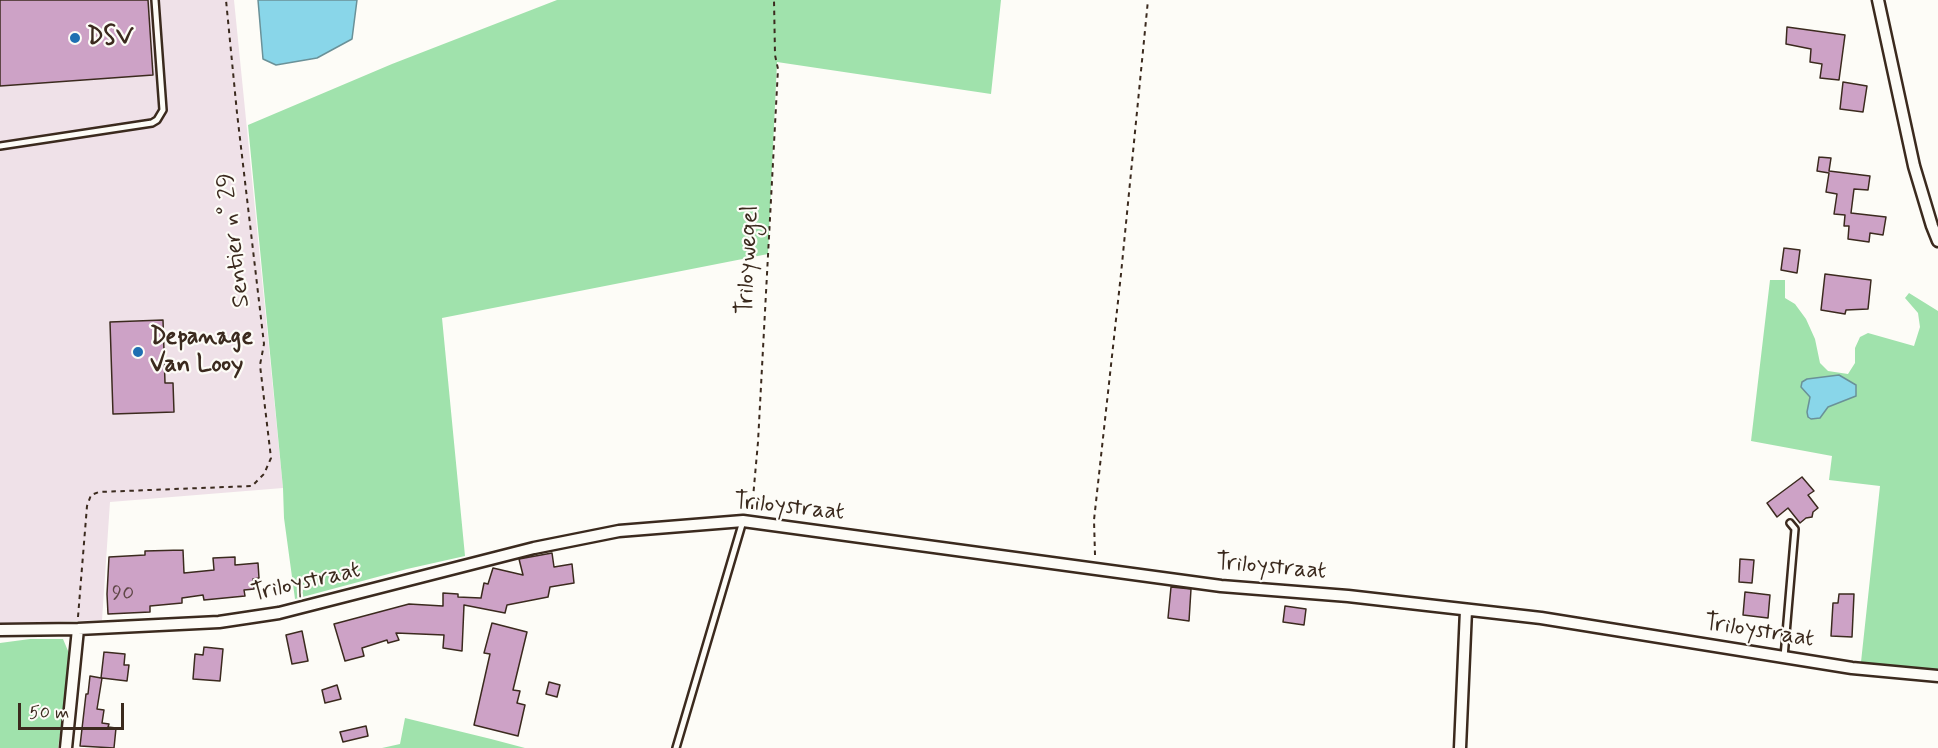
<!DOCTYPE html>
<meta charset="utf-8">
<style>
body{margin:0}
#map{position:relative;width:1938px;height:748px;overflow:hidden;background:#fdfcf7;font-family:Mynerve,sans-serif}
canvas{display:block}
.scale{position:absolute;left:18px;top:703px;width:106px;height:27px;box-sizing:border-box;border:3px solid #3b2a1e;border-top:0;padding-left:8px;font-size:18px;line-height:21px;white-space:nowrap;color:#3b2a1e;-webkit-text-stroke:4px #fdfcf7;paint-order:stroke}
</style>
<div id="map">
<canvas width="1938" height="748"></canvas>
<div class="scale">50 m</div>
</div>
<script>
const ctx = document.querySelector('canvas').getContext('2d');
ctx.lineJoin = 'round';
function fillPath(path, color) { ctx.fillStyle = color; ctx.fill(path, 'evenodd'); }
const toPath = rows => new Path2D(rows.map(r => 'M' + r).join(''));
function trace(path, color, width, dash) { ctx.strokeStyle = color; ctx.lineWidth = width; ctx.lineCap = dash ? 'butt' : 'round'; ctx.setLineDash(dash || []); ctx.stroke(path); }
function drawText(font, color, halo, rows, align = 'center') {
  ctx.font = font + ' Mynerve,sans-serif'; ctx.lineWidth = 4.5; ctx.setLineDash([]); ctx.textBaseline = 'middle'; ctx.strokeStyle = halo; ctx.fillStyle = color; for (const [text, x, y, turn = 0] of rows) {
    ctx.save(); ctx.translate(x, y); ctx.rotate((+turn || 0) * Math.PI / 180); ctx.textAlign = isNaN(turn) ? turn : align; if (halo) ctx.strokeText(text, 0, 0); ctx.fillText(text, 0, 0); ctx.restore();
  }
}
const built = toPath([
 [0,0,234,0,283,488,110,502,102,620,0,624]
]);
const green = toPath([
 [557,0,1001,0,991,94,777,62,768,254,442,318,465,556,407,569,295,599,284,518,283,488,248,125,392,64],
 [1770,280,1785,280,1785,298,1795,304,1806,319,1815,339,1820,363,1828,371,1848,374,1855,363,1855,348,1860,337,1868,333,1914,346,1920,327,1918,313,1905,298,1909,293,1938,311,1938,670,1861,662,1880,486,1829,480,1832,456,1751,441],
 [30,639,63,639,71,658,58,748,0,748,0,643],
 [405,718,491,739,525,748,382,748,400,744]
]);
const water = toPath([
 [258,0,357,0,352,39,317,58,276,65,263,59,258,0],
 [1839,375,1856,385,1856,396,1828,407,1820,418,1811,419,1808,417,1807,412,1810,397,1801,387,1802,382,1807,379,1839,375]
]);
const building = toPath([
 [0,0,148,0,153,75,0,86,0,0],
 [1787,27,1845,35,1839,80,1820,78,1822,64,1810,62,1811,49,1786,44,1787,27],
 [1843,82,1867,86,1863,112,1840,109,1843,82],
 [1819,157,1831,158,1829,171,1870,176,1868,190,1854,189,1851,213,1886,217,1883,235,1870,233,1869,242,1848,239,1849,226,1844,226,1845,215,1834,214,1837,194,1826,192,1829,173,1817,171,1819,157],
 [1784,248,1800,250,1797,273,1781,270,1784,248],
 [1825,274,1871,280,1868,309,1846,310,1845,314,1821,310,1825,274],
 [163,320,165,383,173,383,174,412,113,414,110,322,163,320],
 [1802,477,1814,491,1808,495,1818,508,1813,512,1812,517,1806,518,1800,523,1788,508,1777,517,1767,503,1802,477],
 [183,550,184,573,214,570,213,558,235,557,235,565,258,563,259,578,253,579,254,589,244,590,245,596,204,600,203,595,182,598,182,603,150,606,150,612,108,614,107,594,109,557,145,555,145,551,183,550],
 [552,553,554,567,572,564,574,583,550,587,548,597,507,605,505,613,464,605,462,651,443,648,444,635,396,633,399,640,388,643,387,640,362,648,364,656,345,661,334,624,409,604,443,606,443,593,458,594,458,597,481,598,484,583,488,584,493,568,523,575,519,559,552,553],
 [1740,559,1754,560,1752,583,1739,582,1740,559],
 [1171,587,1191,589,1189,621,1168,618,1171,587],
 [1745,592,1770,595,1768,618,1743,615,1745,592],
 [1839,594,1854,594,1852,637,1831,636,1833,603,1838,603,1839,594],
 [1285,606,1306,609,1304,625,1283,622,1285,606],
 [492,623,527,632,513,690,520,691,517,703,525,705,518,736,474,725,490,654,484,653,492,623],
 [302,631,308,661,292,664,286,635,302,631],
 [204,647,223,649,220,681,193,679,195,654,203,655,204,647],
 [104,652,125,654,124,665,129,665,127,681,102,678,97,709,104,710,102,723,109,724,108,727,116,728,114,748,80,746,86,694,88,694,90,676,101,678,104,652],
 [549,682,560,685,557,697,546,694,549,682],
 [337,685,341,699,325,703,322,690,337,685],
 [366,726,368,736,343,742,340,732,366,726]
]);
const path = toPath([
 [752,509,758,442,778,69,775,55,774,0],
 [1095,555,1094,520,1121,274,1148,0],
 [78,617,87,506,91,495,99,492,252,486,264,474,271,458,260,365,264,344,237,113,226,0]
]);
const lane = toPath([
 [0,146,152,123,157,120,163,110,155,0],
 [1784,657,1795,529,1790,523],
 [676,748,743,521]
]);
const street = toPath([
 [1878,0,1914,166,1932,226,1938,241],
 [0,630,78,629,219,622,279,613,534,548,619,531,743,521,1221,586,1348,596,1541,618,1852,668,1938,676],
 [66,748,78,629],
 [1460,748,1466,610]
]);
const markers = [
 [75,38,6,"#1f6fb2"],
 [138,352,6,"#1f6fb2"]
];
const numberNames = [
 ["90",123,595]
];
const poiNames = [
 ["DSV",87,38],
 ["Depanage",150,338],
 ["Van Looy",150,366]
];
const streetNames = [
 ["Sentier n° 29",235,240,-97],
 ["Triloywegel",749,260,-87],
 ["Triloystraat",789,508,6],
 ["Triloystraat",1271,568,5],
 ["Triloystraat",306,583,-13],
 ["Triloystraat",1759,632,9]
];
fillPath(built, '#efe1e8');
fillPath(green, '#a0e2ac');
fillPath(water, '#89d6e9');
trace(water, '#6a9198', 1.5);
fillPath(building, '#cda2c6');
trace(building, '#3b2a1e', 1.5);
trace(lane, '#3b2a1e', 10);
trace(street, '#3b2a1e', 15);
trace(path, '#3b2a1e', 2, [4.5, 4.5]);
trace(lane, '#fdfcf7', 5);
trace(street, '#fdfcf7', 10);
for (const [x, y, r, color] of markers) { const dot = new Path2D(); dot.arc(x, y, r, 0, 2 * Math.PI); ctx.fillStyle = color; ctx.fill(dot); trace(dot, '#fdfcf7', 2); }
drawText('21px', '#604848', null, numberNames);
drawText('bold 24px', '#3b2a1e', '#fdfcf7', poiNames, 'left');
drawText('24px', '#3b2a1e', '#fdfcf7', streetNames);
</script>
